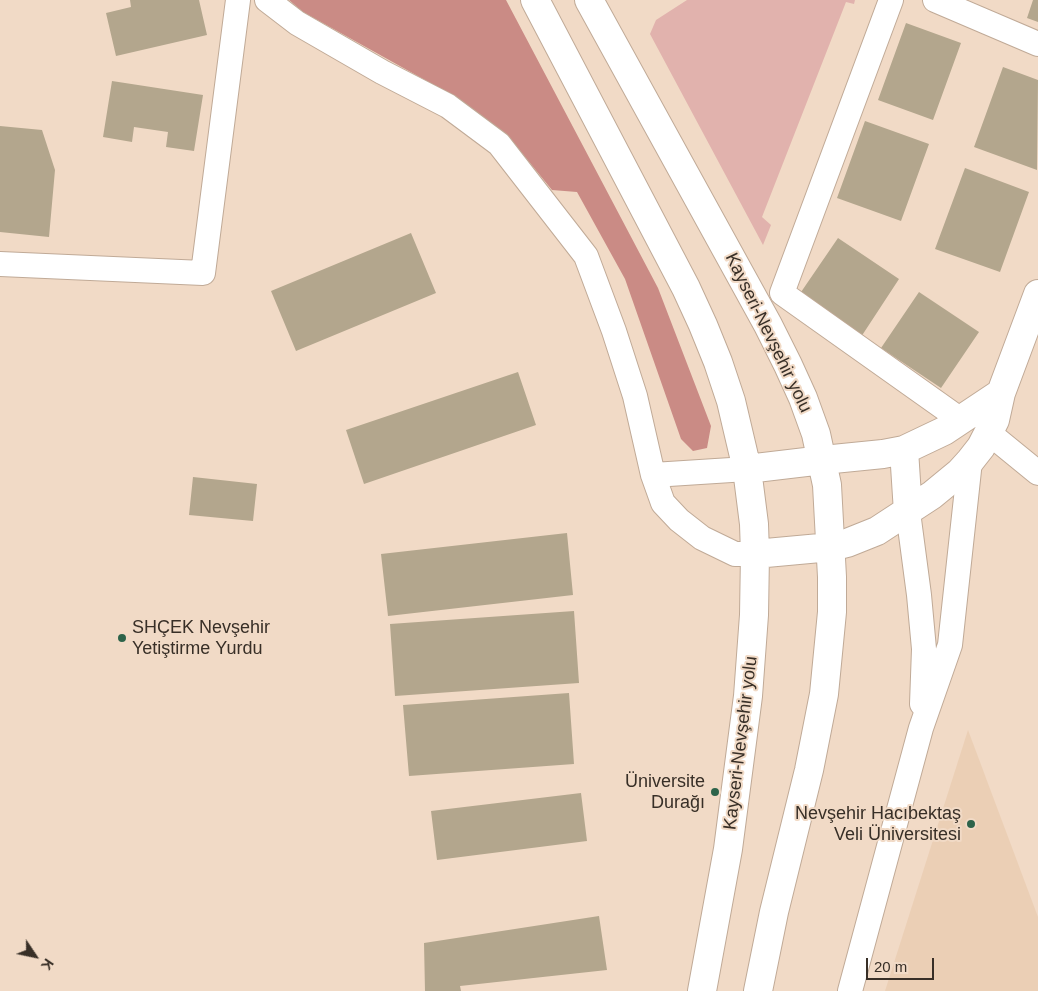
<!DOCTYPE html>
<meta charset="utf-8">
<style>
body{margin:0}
#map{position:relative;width:1038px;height:991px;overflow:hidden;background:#f1dac6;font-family:Helvetica,sans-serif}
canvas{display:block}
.north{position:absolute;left:10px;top:931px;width:50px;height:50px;-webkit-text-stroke:4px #f1dac6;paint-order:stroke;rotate:124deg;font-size:14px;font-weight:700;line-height:20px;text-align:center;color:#382f27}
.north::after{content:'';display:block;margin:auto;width:18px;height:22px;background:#382f27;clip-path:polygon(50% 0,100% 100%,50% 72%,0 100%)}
.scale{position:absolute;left:866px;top:958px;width:68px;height:22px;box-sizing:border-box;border:2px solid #382f27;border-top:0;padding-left:6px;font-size:15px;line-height:18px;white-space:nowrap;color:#382f27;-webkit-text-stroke:4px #f1dac6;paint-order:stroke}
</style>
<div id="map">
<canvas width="1038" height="991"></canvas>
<div class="north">K</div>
<div class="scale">20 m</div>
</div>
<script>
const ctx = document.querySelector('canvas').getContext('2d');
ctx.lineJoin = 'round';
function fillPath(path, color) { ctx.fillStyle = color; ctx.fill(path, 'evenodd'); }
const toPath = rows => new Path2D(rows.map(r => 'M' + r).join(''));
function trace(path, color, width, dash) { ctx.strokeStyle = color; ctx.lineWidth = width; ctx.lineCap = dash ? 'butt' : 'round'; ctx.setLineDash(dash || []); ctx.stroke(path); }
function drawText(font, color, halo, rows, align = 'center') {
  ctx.font = font + ' Helvetica,sans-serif'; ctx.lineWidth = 4; ctx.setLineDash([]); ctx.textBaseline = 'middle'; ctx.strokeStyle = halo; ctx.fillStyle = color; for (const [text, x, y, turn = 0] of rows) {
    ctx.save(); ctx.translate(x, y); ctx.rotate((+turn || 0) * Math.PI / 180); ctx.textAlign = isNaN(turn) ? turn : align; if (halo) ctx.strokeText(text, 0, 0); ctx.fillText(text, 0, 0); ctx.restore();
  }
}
const built = toPath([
 [968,730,1038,917,1038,991,885,991]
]);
const green = toPath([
 [687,0,855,0,854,4,846,2,762,217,771,225,763,245,650,34,656,20]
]);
const forest = toPath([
 [289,0,506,0,658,288,711,426,707,448,693,451,681,439,625,279,577,192,552,190,512,141,459,99,303,12]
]);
const building = toPath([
 [130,0,199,0,207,35,116,56,106,13,131,7],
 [1033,0,1038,0,1038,22,1027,18],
 [906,23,961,43,933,120,878,100],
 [1003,67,1038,80,1037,170,974,147],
 [112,81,203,95,194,151,166,147,168,132,134,127,132,142,103,137],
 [865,121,929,144,901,221,837,198],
 [0,126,42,130,55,170,49,237,0,232],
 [965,168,1029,192,1000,272,935,249],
 [411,233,436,293,296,351,271,291],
 [838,238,899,279,861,337,799,295],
 [919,292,979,332,941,388,881,348],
 [518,372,536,425,364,484,346,430],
 [193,477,257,484,253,521,189,515],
 [567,533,573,595,388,616,381,554],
 [574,611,579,683,395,696,390,624],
 [569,693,574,764,409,776,403,705],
 [581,793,587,841,437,860,431,811],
 [599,916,607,970,460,986,461,991,425,991,424,943]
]);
const minor = toPath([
 [267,0,297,23,382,72,448,106,499,144,586,256,614,331,635,396,653,475,663,503,679,520,702,538,735,554,755,554],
 [891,0,782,293,961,420],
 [935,0,1038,44],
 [0,264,203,273,238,0],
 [989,433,1038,473],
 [653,475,747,469],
 [908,512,919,595,924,649,922,704],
 [850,991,921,728,950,645,970,461]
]);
const tertiary = toPath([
 [904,450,908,512],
 [823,460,883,454,904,450,944,431,1001,393],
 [831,547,847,543,877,531,932,495,960,472,970,461,981,447,995,420,1001,393,1038,294]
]);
const trunk = toPath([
 [535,0,686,288,703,325,718,362,731,401,747,469,754,524,755,554,754,615,748,696,728,849,702,991],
 [589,0,768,325,788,365,803,398,816,434,827,485,832,577,832,612,824,694,809,770,774,912,758,991],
 [747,469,823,460],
 [755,554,831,547]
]);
const markers = [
 [122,638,5,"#2d634a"],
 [715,792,5,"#2d634a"],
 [971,824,5,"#2d634a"]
];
const streetNames = [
 ["Kayseri-Nevşehir yolu",768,333,64],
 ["Kayseri-Nevşehir yolu",741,743,-83]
];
const poiNames = [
 ["SHÇEK Nevşehir",132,628,"left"],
 ["Yetiştirme Yurdu",132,649,"left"],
 ["Üniversite",705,782],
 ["Durağı",705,803],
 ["Nevşehir Hacıbektaş",961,814],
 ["Veli Üniversitesi",961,835]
];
fillPath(built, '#ebcfb5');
fillPath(green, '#e1b2ad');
fillPath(forest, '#ca8b85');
fillPath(building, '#b3a68d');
trace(minor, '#c0aa97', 26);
trace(tertiary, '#c0aa97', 30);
trace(trunk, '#c0aa97', 30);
trace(minor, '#fff', 24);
trace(tertiary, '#fff', 28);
trace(trunk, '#fff', 28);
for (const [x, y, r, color] of markers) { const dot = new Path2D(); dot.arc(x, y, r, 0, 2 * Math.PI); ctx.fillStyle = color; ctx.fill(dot); trace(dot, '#f1dac6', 2); }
drawText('18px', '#382f27', '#f1dac6', streetNames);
drawText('18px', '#382f27', '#f1dac6', poiNames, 'right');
</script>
